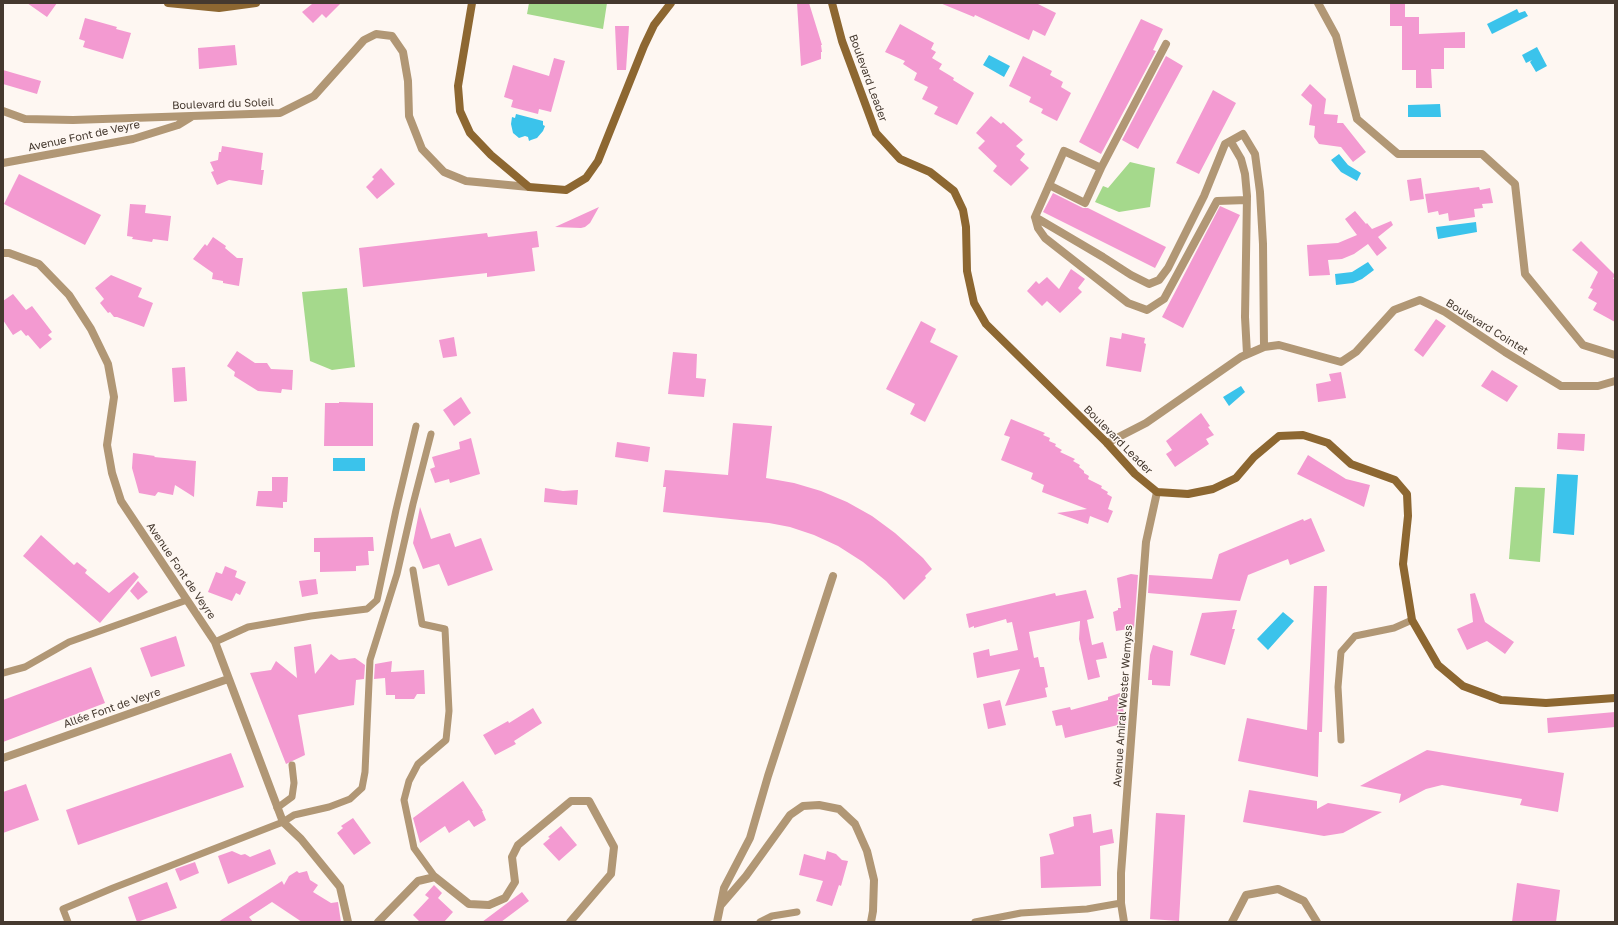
<!DOCTYPE html>
<meta charset="utf-8">
<style>
body{margin:0}
#map{position:relative;width:1618px;height:925px;overflow:hidden;background:#fef7f2;font-family:"Golos Text",sans-serif}
canvas{display:block}
.frame{position:absolute;inset:0;border:4px solid #45392f;pointer-events:none}
</style>
<div id="map">
<canvas width="1618" height="925"></canvas>
<div class="frame"></div>
</div>
<script>
const ctx = document.querySelector('canvas').getContext('2d');
ctx.lineJoin = 'round';
function fillPath(path, color) { ctx.fillStyle = color; ctx.fill(path, 'evenodd'); }
const toPath = rows => new Path2D(rows.map(r => 'M' + r).join(''));
function trace(path, color, width, dash) { ctx.strokeStyle = color; ctx.lineWidth = width; ctx.lineCap = dash ? 'butt' : 'round'; ctx.setLineDash(dash || []); ctx.stroke(path); }
function drawText(font, color, halo, rows, align = 'center') {
  ctx.font = font + ' "Golos Text",sans-serif'; ctx.lineWidth = 3; ctx.setLineDash([]); ctx.textBaseline = 'middle'; ctx.strokeStyle = halo; ctx.fillStyle = color; for (const [text, x, y, turn = 0] of rows) {
    ctx.save(); ctx.translate(x, y); ctx.rotate((+turn || 0) * Math.PI / 180); ctx.textAlign = isNaN(turn) ? turn : align; if (halo) ctx.strokeText(text, 0, 0); ctx.fillText(text, 0, 0); ctx.restore();
  }
}
const green = toPath([
 [529,3,607,3,603,29,527,14],
 [1130,162,1155,168,1150,207,1119,212,1095,202,1103,186,1108,188],
 [347,288,355,367,332,370,310,361,302,292],
 [1515,487,1545,488,1540,562,1509,559]
]);
const water = toPath([
 [1517,9,1519,13,1525,11,1528,16,1492,34,1487,24],
 [1537,47,1547,66,1536,72,1530,62,1532,60,1526,63,1522,55],
 [989,55,1010,66,1004,77,983,65],
 [1440,104,1441,117,1408,117,1408,105],
 [516,114,543,121,543,125,545,126,543,131,537,138,531,140,529,141,528,137,525,136,519,138,513,133,511,124,512,117,515,118],
 [1339,154,1348,165,1361,173,1357,181,1341,172,1331,160],
 [1476,222,1477,232,1438,239,1436,227],
 [1368,262,1374,270,1362,279,1353,283,1336,285,1335,274,1352,272],
 [1241,386,1245,392,1229,406,1223,397],
 [333,458,365,458,365,471,333,471],
 [1557,474,1578,475,1574,535,1553,533],
 [1283,612,1294,621,1268,650,1257,639]
]);
const building = toPath([
 [27,3,57,3,47,17],
 [311,3,341,3,326,18,322,14,313,23,302,12,312,4],
 [797,3,809,3,822,45,821,45,822,52,821,52,821,59,801,66],
 [940,3,1036,3,1056,13,1045,36,1033,30,1029,40,975,15,974,17],
 [1390,3,1405,3,1405,17,1419,17,1419,34,1465,32,1465,48,1444,48,1444,69,1431,69,1432,88,1416,88,1416,70,1402,70,1402,26,1390,26],
 [85,18,117,27,116,29,131,33,123,59,83,47,85,41,79,39],
 [1141,19,1163,29,1153,50,1156,51,1101,154,1079,142],
 [900,24,934,43,931,49,936,52,932,58,942,64,939,69,954,78,953,80,974,93,957,125,934,114,938,107,922,99,928,87,914,80,917,73,903,64,905,61,885,52],
 [615,26,629,26,626,70,617,70],
 [235,45,237,65,199,69,198,48],
 [1023,56,1052,71,1050,75,1063,82,1061,87,1071,93,1057,121,1041,113,1043,109,1029,102,1031,97,1009,86],
 [1166,56,1183,66,1138,149,1122,140],
 [554,58,565,61,551,112,539,109,538,114,511,107,513,100,504,97,513,65,549,76],
 [3,70,41,81,37,94,3,84],
 [1310,84,1326,99,1324,114,1338,115,1337,123,1343,123,1366,152,1353,162,1341,147,1319,144,1314,137,1315,126,1309,125,1312,105,1301,95],
 [1213,90,1236,103,1199,174,1176,163],
 [991,116,1001,124,1003,122,1023,140,1016,146,1025,154,1020,160,1029,168,1011,186,993,171,997,166,978,148,985,141,976,133],
 [222,146,263,153,261,170,264,170,262,185,229,180,217,185,211,172,214,171,210,162,218,160,219,152,221,152],
 [381,168,395,184,377,199,366,187,374,179,372,177],
 [19,174,101,215,85,245,4,204],
 [1421,178,1424,199,1410,201,1407,180],
 [1479,187,1480,190,1490,188,1493,203,1482,204,1483,208,1474,209,1475,217,1449,221,1448,213,1439,215,1438,211,1428,213,1425,194],
 [1053,193,1083,208,1088,208,1166,247,1155,268,1043,212],
 [130,204,146,205,145,213,171,216,168,241,153,239,152,242,132,239,133,237,127,236],
 [1220,206,1240,215,1183,328,1162,317],
 [599,207,590,223,585,227,581,228,555,227],
 [1355,211,1366,224,1367,223,1372,229,1391,221,1393,225,1378,237,1387,248,1377,256,1368,244,1354,254,1342,259,1328,260,1330,275,1309,276,1307,245,1338,243,1357,235,1345,219],
 [537,231,539,247,532,248,535,271,487,277,487,273,363,287,359,248,487,233,488,237],
 [213,237,226,246,225,248,237,258,243,258,239,286,223,283,223,281,212,279,213,273,193,259,205,244,207,246],
 [1581,241,1615,275,1613,279,1615,279,1615,322,1593,310,1597,303,1588,298,1593,289,1590,288,1598,272,1572,250],
 [1071,269,1085,279,1078,288,1082,292,1060,313,1047,301,1042,306,1027,291,1036,281,1039,284,1047,277,1059,289],
 [111,275,142,288,138,297,153,303,144,327,117,317,114,317,110,312,108,313,100,303,104,299,95,288],
 [13,294,26,310,32,306,52,332,48,335,52,339,40,349,28,335,26,336,21,330,13,335,3,320,3,301],
 [1436,319,1446,326,1423,357,1414,350],
 [921,321,936,329,930,342,958,356,925,422,910,414,915,404,886,389],
 [1122,333,1145,338,1144,343,1146,344,1141,372,1106,366,1110,337,1121,339],
 [454,337,457,356,443,358,439,340],
 [237,351,255,363,267,363,271,369,293,370,292,390,282,389,281,393,258,391,234,376,235,372,227,366],
 [673,352,697,354,696,378,706,379,704,397,668,394],
 [185,367,187,401,174,402,172,368],
 [1492,370,1518,386,1507,402,1481,386],
 [1341,372,1346,398,1318,402,1316,384,1331,381,1329,374],
 [461,397,471,413,454,426,443,410],
 [339,402,373,403,373,446,324,446,325,403,339,403],
 [1201,413,1210,426,1208,427,1214,435,1206,439,1209,444,1175,467,1166,454,1172,450,1166,441],
 [1011,419,1045,433,1043,435,1050,438,1049,441,1056,444,1055,446,1062,450,1060,452,1075,459,1073,461,1080,465,1079,467,1084,471,1084,473,1089,476,1088,479,1102,486,1101,488,1108,492,1107,494,1112,497,1108,509,1113,511,1108,523,1090,516,1088,524,1057,513,1087,509,1042,492,1044,485,1031,479,1033,473,1001,460,1010,437,1004,435],
 [733,423,772,426,766,478,794,483,821,491,847,502,872,516,895,533,923,558,932,569,925,576,926,578,904,600,886,581,863,562,838,546,814,535,790,527,769,523,663,512,666,487,663,487,665,470,728,475],
 [1558,433,1585,434,1584,451,1557,449],
 [471,438,480,474,450,483,449,479,435,483,430,469,435,467,432,457,460,449,459,442],
 [617,442,650,447,648,462,615,457],
 [133,453,155,456,154,457,196,461,194,497,175,485,173,495,158,492,155,496,139,493,132,468],
 [1308,455,1346,479,1370,485,1364,507,1297,474],
 [272,477,288,477,287,502,283,502,283,508,256,506,258,491,272,491],
 [545,488,563,491,578,490,577,505,544,502],
 [420,507,431,539,450,533,455,547,481,538,493,570,448,586,439,564,423,569,413,543],
 [1311,518,1325,551,1290,565,1288,559,1248,575,1240,601,1148,593,1149,575,1212,579,1219,554,1303,519,1304,521],
 [41,535,74,565,77,562,87,570,85,573,109,593,134,572,139,577,100,623,23,556],
 [373,537,374,551,368,551,369,565,356,566,356,571,320,572,320,552,314,552,314,538],
 [225,566,237,571,235,577,246,582,240,595,236,593,232,601,208,592,216,572,222,574],
 [1131,574,1138,575,1134,628,1116,631,1113,612,1118,610,1118,608,1121,608,1117,578],
 [316,579,318,594,302,597,299,581],
 [138,581,148,592,138,600,130,591],
 [1314,586,1327,586,1322,732,1319,732,1318,777,1238,761,1247,718,1307,730],
 [1086,590,1094,618,1087,620,1092,645,1103,642,1107,658,1096,660,1100,677,1088,680,1079,639,1080,621,1029,632,1034,658,1038,657,1040,667,1044,667,1048,687,1045,688,1047,697,1005,706,1020,669,977,678,973,653,989,649,990,656,1018,650,1012,622,1007,623,1006,619,974,628,974,626,969,628,966,614,1055,593,1056,596],
 [1475,593,1485,622,1514,642,1505,654,1487,641,1467,650,1457,629,1473,622,1470,594],
 [1237,610,1232,629,1235,629,1225,665,1190,655,1202,613],
 [176,636,185,666,151,677,140,648],
 [311,644,315,674,331,654,339,660,355,658,365,665,364,679,356,680,354,705,298,715,305,755,286,764,250,673,271,670,276,661,297,678,294,647],
 [1153,645,1173,651,1170,686,1152,685,1152,680,1148,680,1150,655],
 [392,661,391,672,424,670,425,694,417,694,414,699,395,699,395,695,386,695,385,678,374,679,375,664],
 [91,667,105,703,3,742,3,700],
 [1120,693,1126,723,1065,738,1062,725,1056,726,1052,711,1070,707,1071,710,1108,700,1108,697],
 [1000,700,1006,725,988,729,983,704],
 [533,708,542,723,514,741,516,744,495,755,483,735,508,721,509,723],
 [1615,712,1615,727,1548,733,1547,718],
 [1427,750,1564,773,1558,812,1520,805,1522,799,1442,785,1426,789,1399,803,1401,794,1360,786],
 [231,753,244,787,78,845,66,810],
 [463,781,483,811,482,811,486,820,474,827,469,820,449,833,445,826,420,843,413,818],
 [26,784,39,820,3,833,3,792],
 [1249,790,1317,801,1317,809,1328,803,1382,812,1343,833,1324,836,1243,822],
 [1156,813,1185,815,1179,921,1150,919],
 [1091,814,1093,833,1112,829,1114,843,1100,846,1101,886,1041,888,1040,857,1054,854,1049,834,1074,826,1073,817],
 [353,818,371,843,354,855,337,833,343,828,341,826],
 [561,826,577,845,559,861,543,844,550,838,548,837],
 [270,849,276,864,228,884,218,856,232,851,241,855,245,854,250,857],
 [827,851,836,854,842,860,848,861,841,886,839,885,832,906,816,901,823,881,799,875,804,854,825,860],
 [195,862,199,873,180,881,175,869],
 [297,871,299,873,307,871,310,880,318,885,313,892,331,903,338,902,341,922,302,922,272,902,249,917,253,922,218,922,282,881,284,885,289,876],
 [167,882,177,908,137,922,128,897],
 [1517,883,1560,890,1556,922,1512,922],
 [434,885,442,893,438,898,453,912,444,922,420,922,413,915,429,898,425,895],
 [522,892,529,901,501,922,482,922]
]);
const lane = toPath([
 [413,570,422,624,445,629,449,711,446,740,418,764,409,781,404,800,414,848,435,877],
 [215,642,248,627,311,616,367,609,377,600,396,510,416,426],
 [3,673,25,667,69,642,187,600],
 [1341,740,1338,687,1341,652,1355,636,1394,628,1412,620],
 [277,808,292,797,294,783,292,765],
 [68,922,63,909,113,888,283,822,294,815,329,807,350,799,362,788,365,772,370,660,397,574,413,504,431,434],
 [760,922,772,916,797,912],
 [975,922,1021,913,1087,909,1121,903]
]);
const street = toPath([
 [1318,3,1336,36,1357,119,1398,154,1482,154,1515,184,1525,274,1583,345,1615,355],
 [3,111,25,119,73,120,280,113,314,96,364,40,376,34,392,36,403,52,408,81,409,116,422,149,444,172,466,181,529,187],
 [1231,142,1241,159,1245,174,1247,196,1245,317,1247,354],
 [3,163,133,139,178,125,191,117],
 [1101,168,1064,151,1035,217,1038,228,1045,238,1128,303,1147,310,1164,299,1217,201,1247,200],
 [1049,185,1085,203,1101,168,1166,44],
 [1035,217,1103,257,1131,275,1149,284,1159,280,1168,268,1204,196,1225,144,1243,134,1255,154,1260,192,1263,244,1264,347],
 [3,253,9,253,39,264,69,295,91,329,108,364,114,397,107,445,112,473,121,501,215,642,283,822,301,839,340,887,348,922],
 [1107,443,1146,423,1241,357,1264,347,1279,345,1341,362,1356,352,1394,310,1420,300,1445,312,1505,352,1561,386,1598,386,1615,381],
 [3,758,228,679],
 [721,905,746,876,790,815,803,806,819,805,839,809,855,824,867,851,874,880,873,911,871,922],
 [378,922,418,881,435,877,469,904,489,905,505,898,515,882,512,857,518,845,571,801,589,801,614,847,611,874,570,922],
 [717,922,724,888,750,838,768,776,833,576],
 [1124,922,1121,903,1121,873,1146,542,1157,492],
 [1232,922,1246,895,1278,889,1304,901,1317,922]
]);
const secondary = toPath([
 [168,3,219,8,256,3],
 [472,3,458,86,460,111,470,133,491,155,529,187,566,190,586,178,598,161,644,46,654,25,671,3],
 [832,3,842,41,876,133,900,159,930,172,954,191,963,210,966,227,967,271,974,303,986,324,1107,443,1135,474,1157,492,1188,494,1213,489,1236,478,1254,457,1279,436,1303,435,1328,443,1351,464,1395,480,1407,494,1408,516,1403,564,1412,620,1438,665,1463,686,1501,700,1546,703,1615,698]
]);
const streetNames = [
 ["Boulevard Leader",868,78,70],
 ["Boulevard du Soleil",223,104,-2],
 ["Avenue Font de Veyre",84,136,-12],
 ["Boulevard Cointet",1487,327,32],
 ["Boulevard Leader",1118,440,45],
 ["Avenue Font de Veyre",181,571,56],
 ["Avenue Amiral Wester Wemyss",1123,706,-86],
 ["Allée Font de Veyre",112,708,-19]
];
fillPath(green, '#a5d98c');
fillPath(water, '#3bc3eb');
fillPath(building, '#f39ad1');
trace(lane, '#b19775', 7);
trace(street, '#b19775', 8);
trace(secondary, '#8d6731', 8);
drawText('11px', '#45392f', '#fef7f2', streetNames);
</script>
